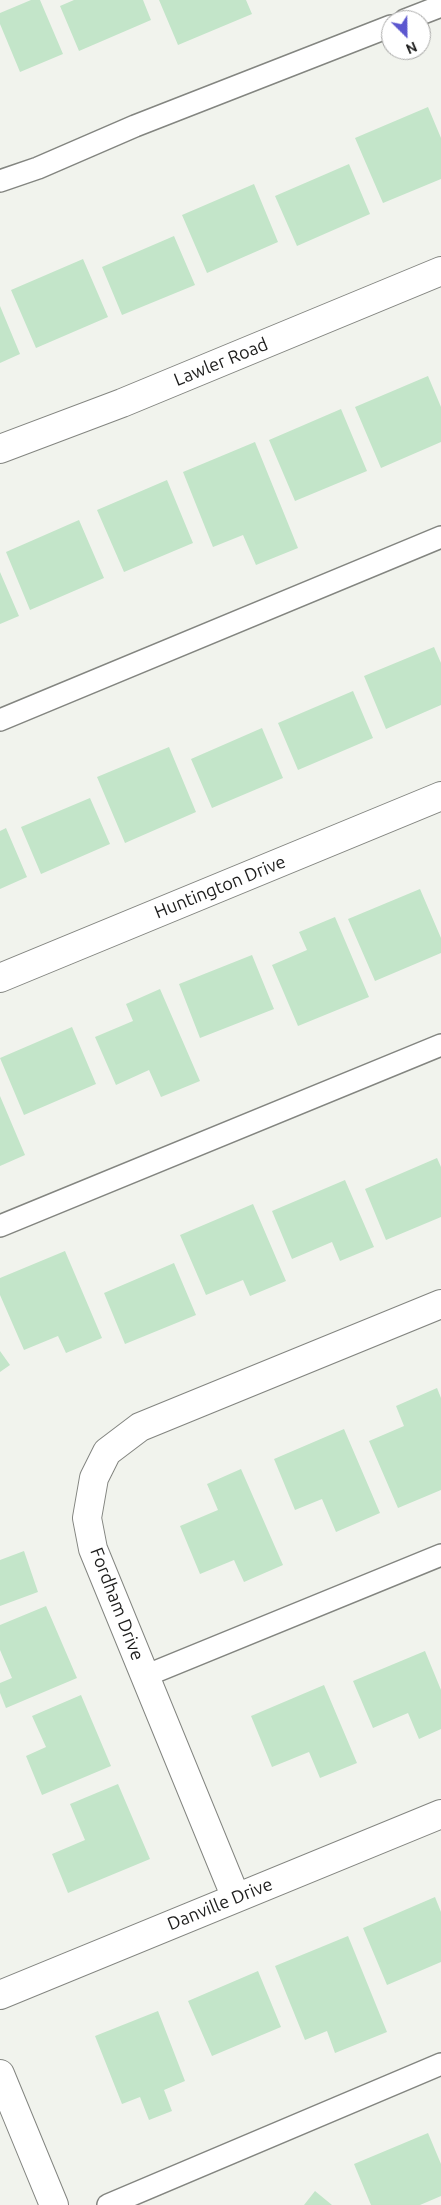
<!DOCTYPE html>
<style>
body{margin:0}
#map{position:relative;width:441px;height:2205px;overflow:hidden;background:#f1f3ed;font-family:Ubuntu,sans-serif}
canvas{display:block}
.north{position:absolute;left:381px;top:10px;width:50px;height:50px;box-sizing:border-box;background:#fff;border:1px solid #a5a5a4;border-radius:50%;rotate:157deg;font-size:14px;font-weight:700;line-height:20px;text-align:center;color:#1d1d1c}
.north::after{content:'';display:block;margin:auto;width:18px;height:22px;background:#5c57cf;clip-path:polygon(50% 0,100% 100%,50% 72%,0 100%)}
</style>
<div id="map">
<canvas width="441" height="2205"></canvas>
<div class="north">N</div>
</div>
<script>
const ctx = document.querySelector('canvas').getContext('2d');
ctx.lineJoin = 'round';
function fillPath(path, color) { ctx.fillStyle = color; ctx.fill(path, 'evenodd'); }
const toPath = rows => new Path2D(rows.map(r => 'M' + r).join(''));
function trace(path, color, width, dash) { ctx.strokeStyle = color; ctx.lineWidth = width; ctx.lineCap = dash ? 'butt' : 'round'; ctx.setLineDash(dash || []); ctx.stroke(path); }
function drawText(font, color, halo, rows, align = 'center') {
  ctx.font = font + ' Ubuntu,sans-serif'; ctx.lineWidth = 4; ctx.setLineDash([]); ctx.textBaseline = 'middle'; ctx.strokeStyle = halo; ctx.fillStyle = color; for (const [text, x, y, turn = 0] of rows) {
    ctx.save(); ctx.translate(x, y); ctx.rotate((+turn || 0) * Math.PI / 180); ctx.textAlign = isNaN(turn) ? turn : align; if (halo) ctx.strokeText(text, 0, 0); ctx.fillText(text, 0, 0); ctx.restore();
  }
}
const building = toPath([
 [31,0,40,0,63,54,20,72,0,24,0,13],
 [74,0,143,0,151,20,79,51,60,6],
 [159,0,246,0,252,14,178,45],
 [428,107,441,138,441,179,383,203,355,138],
 [349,164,370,214,297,246,275,196],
 [254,184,278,242,207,273,182,215],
 [174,236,195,285,122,315,102,267],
 [83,259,108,317,36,348,11,290],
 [0,306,20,354,0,363],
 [428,376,441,407,441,442,381,468,355,407],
 [341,409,367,471,295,501,269,440],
 [255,442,298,548,256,565,243,535,213,547,183,472],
 [167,480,193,543,124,572,97,510],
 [79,520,104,578,30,610,6,552],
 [0,572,19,616,0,624],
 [434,647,441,663,441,705,386,729,364,676],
 [353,691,373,738,298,770,278,723],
 [262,728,283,778,212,808,191,759],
 [169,747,196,812,125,843,97,777],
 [90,798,110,844,41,874,21,827],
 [6,828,27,877,0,889,0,831],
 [420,889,441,938,441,953,375,981,348,919],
 [335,917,369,997,298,1026,272,965,307,950,299,932],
 [252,955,274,1009,200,1038,179,984],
 [160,989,200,1081,161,1097,149,1070,116,1085,95,1037,133,1021,126,1004],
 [72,1027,96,1084,24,1115,0,1058],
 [0,1096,25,1155,0,1166],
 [437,1158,441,1167,441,1217,386,1240,365,1189],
 [345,1180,374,1247,340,1261,332,1242,292,1259,272,1211],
 [253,1204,286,1281,250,1296,243,1280,206,1295,180,1235],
 [65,1251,102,1338,66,1353,58,1336,24,1350,0,1295,0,1278],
 [174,1263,196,1315,125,1344,104,1293],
 [0,1351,10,1365,0,1372],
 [437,1388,441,1398,441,1490,398,1508,369,1441,404,1426,396,1406],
 [344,1429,380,1513,336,1532,322,1499,295,1510,274,1459],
 [241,1469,283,1565,244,1582,234,1560,200,1574,180,1526,218,1510,207,1484],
 [24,1551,38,1592,0,1606,0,1560],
 [46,1606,77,1678,6,1708,0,1693,0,1683,12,1678,0,1650,0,1625],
 [425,1651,441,1690,441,1729,419,1739,408,1713,373,1728,353,1681],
 [324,1685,357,1763,320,1778,309,1752,272,1767,251,1716],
 [81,1695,111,1766,42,1795,26,1756,46,1747,32,1716],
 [118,1784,150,1859,68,1893,52,1854,85,1840,70,1804],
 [435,1897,441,1912,441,1962,387,1985,363,1928],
 [348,1936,387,2032,335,2053,327,2031,305,2040,275,1966],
 [258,1971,281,2027,212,2056,188,2001],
 [158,2011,185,2081,164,2090,172,2111,149,2120,140,2097,122,2104,95,2036],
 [428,2133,441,2164,441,2196,420,2205,371,2205,354,2164],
 [315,2191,332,2205,304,2205]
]);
const lane = toPath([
 [405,20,441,6],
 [0,181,38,168,135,126,391,26],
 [0,720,441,537],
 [0,1226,441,1045],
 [145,1676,441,1555],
 [108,2205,441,2064]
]);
const street = toPath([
 [0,978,441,796],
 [236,1898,93,1549,87,1518,94,1478,107,1452,140,1427,441,1304],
 [0,1995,441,1814]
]);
const secondary = toPath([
 [0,449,122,403,441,271],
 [0,2074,54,2205]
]);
const streetNames = [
 ["Lawler Road",221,362,-22],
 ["Huntington Drive",220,887,-22],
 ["Fordham Drive",117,1604,69],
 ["Danville Drive",220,1904,-22]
];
fillPath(building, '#c3e5c9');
trace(lane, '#838580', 24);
trace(street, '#838580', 30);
trace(secondary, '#838580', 30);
trace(lane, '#fff', 21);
trace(street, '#fff', 28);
trace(secondary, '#fff', 28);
drawText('18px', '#1d1d1c', '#fff', streetNames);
</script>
